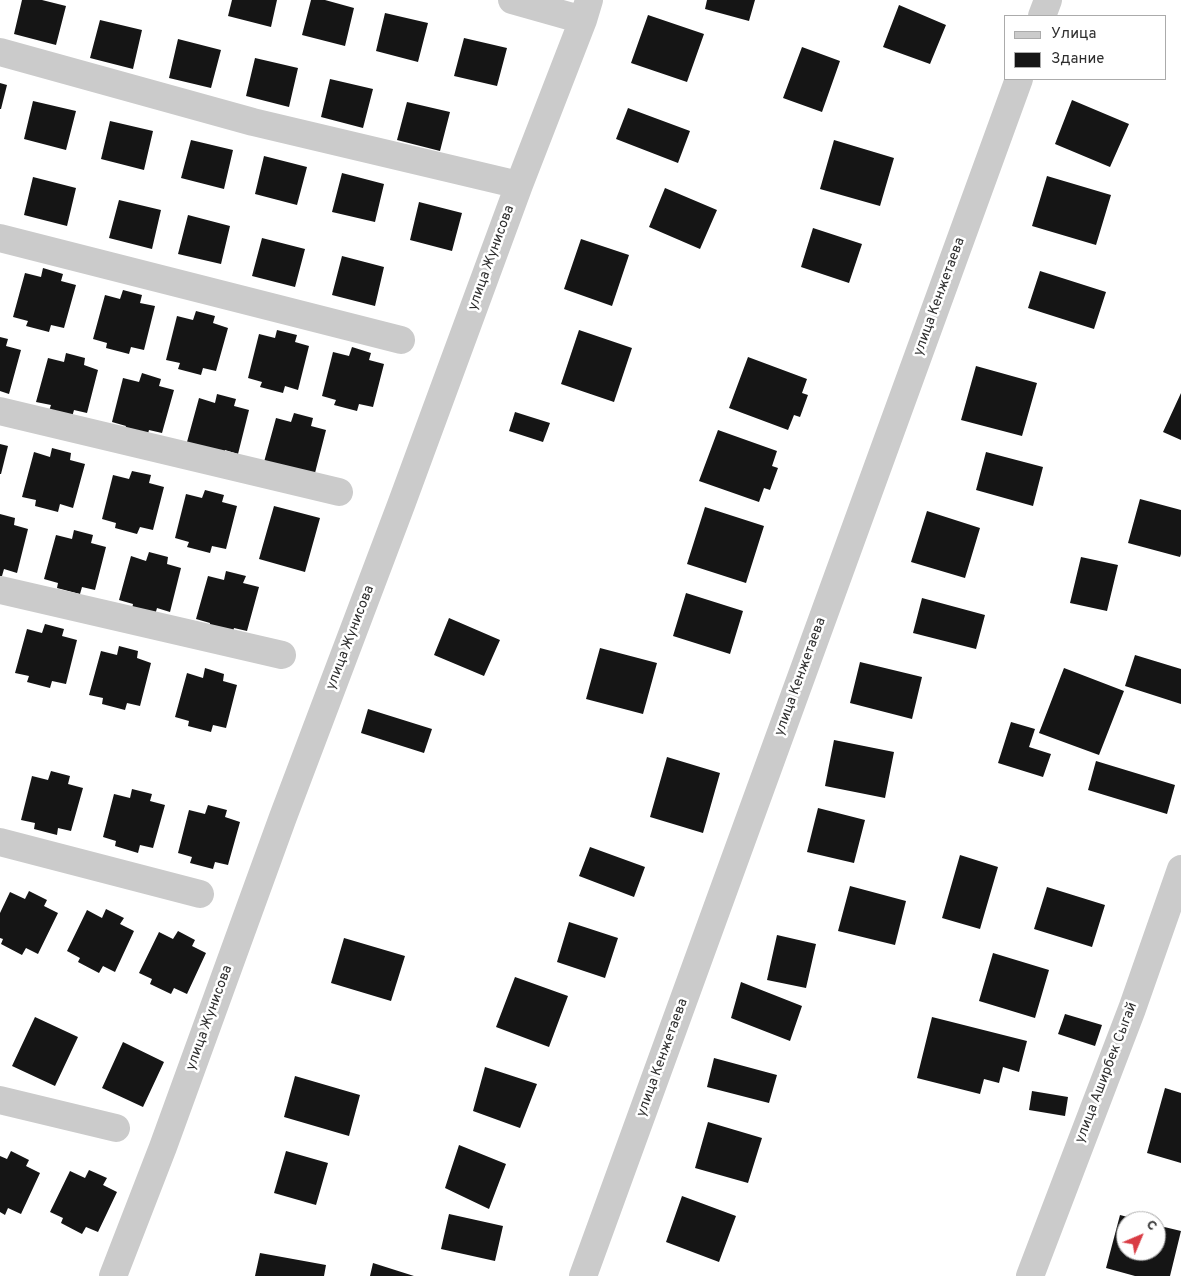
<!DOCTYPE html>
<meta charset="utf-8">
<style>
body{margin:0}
#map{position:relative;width:1181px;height:1276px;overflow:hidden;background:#fff;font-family:Overpass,sans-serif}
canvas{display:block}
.legend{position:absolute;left:1004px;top:15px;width:162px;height:65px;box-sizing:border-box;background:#fff;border:1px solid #ababab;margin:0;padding:6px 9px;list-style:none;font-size:15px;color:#2e2e2e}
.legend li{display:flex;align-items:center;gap:10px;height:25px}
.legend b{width:25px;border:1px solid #ababab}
.north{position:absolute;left:1116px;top:1211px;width:50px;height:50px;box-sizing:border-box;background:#fff;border:1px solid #ababab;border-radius:50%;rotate:45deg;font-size:14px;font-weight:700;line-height:20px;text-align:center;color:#2e2e2e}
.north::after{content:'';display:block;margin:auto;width:18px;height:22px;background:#d93c44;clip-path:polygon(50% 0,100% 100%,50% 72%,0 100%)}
</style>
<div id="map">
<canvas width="1181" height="1276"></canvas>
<ul class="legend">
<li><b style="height:6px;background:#cbcbcb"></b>Улица</li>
<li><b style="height:14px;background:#151515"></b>Здание</li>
</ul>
<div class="north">С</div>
</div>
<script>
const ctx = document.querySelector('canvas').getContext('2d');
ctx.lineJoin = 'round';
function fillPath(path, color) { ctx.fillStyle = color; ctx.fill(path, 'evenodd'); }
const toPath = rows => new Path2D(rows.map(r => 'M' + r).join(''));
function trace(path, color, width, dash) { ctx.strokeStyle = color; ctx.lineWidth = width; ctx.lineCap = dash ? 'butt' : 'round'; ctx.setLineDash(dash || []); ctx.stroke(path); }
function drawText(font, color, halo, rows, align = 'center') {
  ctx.font = font + ' Overpass,sans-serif'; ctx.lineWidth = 5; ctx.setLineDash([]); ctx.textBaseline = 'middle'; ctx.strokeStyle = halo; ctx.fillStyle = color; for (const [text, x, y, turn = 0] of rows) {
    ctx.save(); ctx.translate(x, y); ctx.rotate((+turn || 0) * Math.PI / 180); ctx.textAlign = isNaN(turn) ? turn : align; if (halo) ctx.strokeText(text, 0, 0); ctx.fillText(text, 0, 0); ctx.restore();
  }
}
const building = toPath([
 [22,0,42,0,66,6,56,45,14,34],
 [232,0,277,0,271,27,228,16],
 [311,0,325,0,354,8,345,46,302,35],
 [707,0,755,0,749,21,705,9],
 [899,5,946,25,930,64,883,47],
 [385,13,428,23,418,62,376,51],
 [648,15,704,34,687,82,631,63],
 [100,20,142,30,133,69,90,58],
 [464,38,507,48,497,86,454,76],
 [178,39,221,50,211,88,169,78],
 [802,47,840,61,822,112,783,98],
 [255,58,298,68,289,107,246,96],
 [330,79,373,89,363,128,321,117],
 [0,83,7,85,1,109,0,109],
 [1072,100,1129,124,1110,167,1055,144],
 [33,101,76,111,66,150,24,139],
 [407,102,450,112,440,151,397,140],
 [628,108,690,131,678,163,616,139],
 [110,121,153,131,144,170,101,159],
 [191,140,233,150,224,189,181,178],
 [834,140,894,158,880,206,820,189],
 [264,156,307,167,297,205,255,194],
 [342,173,384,184,375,222,332,212],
 [1047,176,1111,195,1096,245,1032,226],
 [33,177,76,188,67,226,24,215],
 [665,188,717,210,700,249,649,227],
 [119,200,161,210,152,249,109,238],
 [419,202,462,213,452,251,410,240],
 [188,215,230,226,221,264,178,254],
 [813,228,862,244,849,283,801,267],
 [262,238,305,249,295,287,252,276],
 [581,239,629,255,612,306,564,289],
 [342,256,384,267,375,306,332,295],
 [43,268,63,274,61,281,76,285,64,328,51,325,49,332,26,326,28,321,13,317,25,273,41,277],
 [1040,271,1106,292,1094,329,1028,308],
 [123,290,142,295,140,303,155,306,144,350,131,347,129,354,106,348,107,343,93,339,105,295,120,299],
 [196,311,215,316,213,323,228,328,216,371,203,368,201,375,178,369,180,363,166,360,177,316,193,320],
 [277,330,297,335,295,342,309,346,298,390,285,386,283,393,260,387,262,382,248,378,259,334,275,338],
 [579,330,632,348,614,402,561,384],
 [0,337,8,339,6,346,21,350,9,394,0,391],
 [352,347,371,353,369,360,384,364,373,407,359,404,357,411,334,405,336,400,322,396,333,352,349,356],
 [66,353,85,358,84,365,98,370,87,413,74,410,72,417,49,411,51,405,36,402,48,358,64,362],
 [748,357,807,379,802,393,808,395,800,417,794,415,788,430,729,408],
 [976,366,1037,383,1022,436,961,420],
 [142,373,161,379,159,386,174,390,162,433,149,430,147,437,124,431,126,426,112,422,123,378,139,382],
 [1181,393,1181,440,1163,432],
 [217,394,236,399,234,406,249,410,238,454,225,450,223,458,187,442,199,398,215,403],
 [515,412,550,423,543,442,509,431],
 [294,413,313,418,311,426,326,430,315,473,264,462,276,418,291,422],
 [718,430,777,451,772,466,778,468,770,490,764,488,759,502,699,481],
 [0,444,8,446,1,474,0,474],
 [52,448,71,453,70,460,85,464,73,508,60,504,58,512,35,506,36,500,22,497,34,452,50,457],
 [986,452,1043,467,1033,506,976,490],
 [132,471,151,475,149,483,164,487,153,530,140,527,137,534,115,528,116,523,102,519,113,475,129,479],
 [205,490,224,495,222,502,237,506,226,549,212,546,210,553,187,547,189,542,175,538,186,494,202,498],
 [1140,499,1181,510,1181,554,1180,557,1128,543],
 [274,506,320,518,305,572,259,559],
 [705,507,764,526,746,583,687,564],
 [927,511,980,528,965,578,911,562],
 [0,514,15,518,14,525,28,529,17,573,4,569,2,576,0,576],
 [74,530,93,535,91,543,106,547,95,590,82,587,80,594,57,588,58,583,44,579,56,535,72,539],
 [149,552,168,557,167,564,181,568,170,612,157,608,155,615,132,609,133,604,119,600,131,556,146,561],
 [1081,557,1118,565,1107,611,1070,603],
 [226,571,246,576,243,583,259,587,247,631,234,628,232,635,209,629,210,623,196,619,208,576,224,580],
 [686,593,743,611,730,654,673,636],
 [922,598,985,615,976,649,913,633],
 [449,618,500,640,484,676,434,655],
 [45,624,64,629,62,636,77,640,66,684,52,681,50,688,27,682,29,676,15,673,27,629,42,633],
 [119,646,138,651,137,658,151,663,140,706,127,703,125,710,102,704,103,698,89,695,101,651,117,655],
 [600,648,657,663,643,714,586,699],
 [1135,655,1181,669,1181,704,1125,686],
 [860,662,922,677,912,719,850,703],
 [205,668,224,674,223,681,237,685,226,728,213,725,211,732,188,726,189,721,175,717,187,673,203,678],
 [1064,668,1124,691,1099,755,1039,733],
 [368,709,432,729,424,753,361,733],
 [1011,722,1035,729,1029,747,1051,754,1043,777,998,763],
 [834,740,894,752,885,798,825,786],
 [667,757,720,773,703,833,650,817],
 [1096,761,1175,785,1167,814,1088,790],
 [51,771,70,776,68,784,83,788,71,831,58,828,57,835,34,829,35,823,21,820,32,776,48,780],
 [132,789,152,794,150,801,165,805,153,848,140,845,138,853,115,846,116,841,103,837,114,794,130,798],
 [208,805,227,810,225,817,240,822,228,865,215,862,213,869,190,863,192,857,178,853,189,810,205,814],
 [818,808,865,820,854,863,807,852],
 [590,847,645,867,634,897,579,876],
 [960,855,998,867,980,929,942,918],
 [850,886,906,901,895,945,838,931],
 [1047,887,1105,905,1092,947,1034,929],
 [29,891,47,900,44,906,58,913,38,954,26,948,22,955,1,944,3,939,0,938,0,913,10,892,25,899],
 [106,909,124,918,120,924,134,931,115,972,103,966,99,973,78,962,80,958,67,951,87,910,102,918],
 [569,922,618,938,605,978,557,962],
 [178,931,195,940,192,946,206,953,187,994,174,988,171,994,150,984,152,979,139,973,159,932,173,939],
 [777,935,816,944,806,988,767,980],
 [344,938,405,956,391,1001,331,983],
 [993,953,1049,970,1035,1018,979,1001],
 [515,977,568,996,549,1047,496,1027],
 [741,982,802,1006,790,1041,731,1018],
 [1065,1014,1102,1025,1095,1046,1058,1034],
 [35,1017,78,1037,55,1086,12,1066],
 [932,1017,1027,1041,1019,1072,1003,1067,999,1083,984,1079,980,1094,917,1078],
 [123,1042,164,1062,143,1107,102,1088],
 [714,1058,777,1075,769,1103,707,1087],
 [485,1067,537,1084,520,1128,473,1111],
 [295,1076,360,1095,349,1136,284,1117],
 [1165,1088,1181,1093,1181,1163,1147,1153],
 [1032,1091,1068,1097,1065,1116,1029,1110],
 [708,1122,762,1138,748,1183,695,1168],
 [459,1145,506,1164,489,1209,445,1188],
 [11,1151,29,1160,26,1166,40,1173,21,1214,8,1208,5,1215,0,1212,0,1156,7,1159],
 [286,1151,328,1163,316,1205,274,1193],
 [89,1170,107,1178,103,1185,117,1192,98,1232,86,1227,82,1234,61,1223,63,1218,50,1212,70,1171,85,1178],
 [682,1196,736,1216,719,1262,666,1242],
 [449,1214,503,1226,495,1261,441,1249],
 [1120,1215,1139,1220,1126,1221,1126,1251,1156,1251,1156,1225,1181,1231,1170,1276,1135,1276,1106,1268],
 [260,1253,326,1265,324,1276,255,1276],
 [373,1263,414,1276,370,1276]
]);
const street = toPath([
 [512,0,583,20],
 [1042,16,1048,0],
 [0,52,253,122,519,185],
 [0,238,401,340],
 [0,411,339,492],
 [0,590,282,655],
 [0,842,200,894],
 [0,1100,116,1128],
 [113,1276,163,1147,283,817,401,505,519,185,583,20,589,0],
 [583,1276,1019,79],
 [1030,1276,1132,1009,1181,869]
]);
const streetNames = [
 ["улица Жунисова",492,258,-70],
 ["улица Кенжетаева",940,297,-70],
 ["улица Жунисова",351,638,-69],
 ["улица Кенжетаева",801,677,-70],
 ["улица Жунисова",210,1018,-70],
 ["улица Кенжетаева",663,1058,-70],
 ["улица Аширбек Сыгай",1107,1073,-69]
];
fillPath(building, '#151515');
trace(street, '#cbcbcb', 28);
drawText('14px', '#2e2e2e', '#fff', streetNames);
</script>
